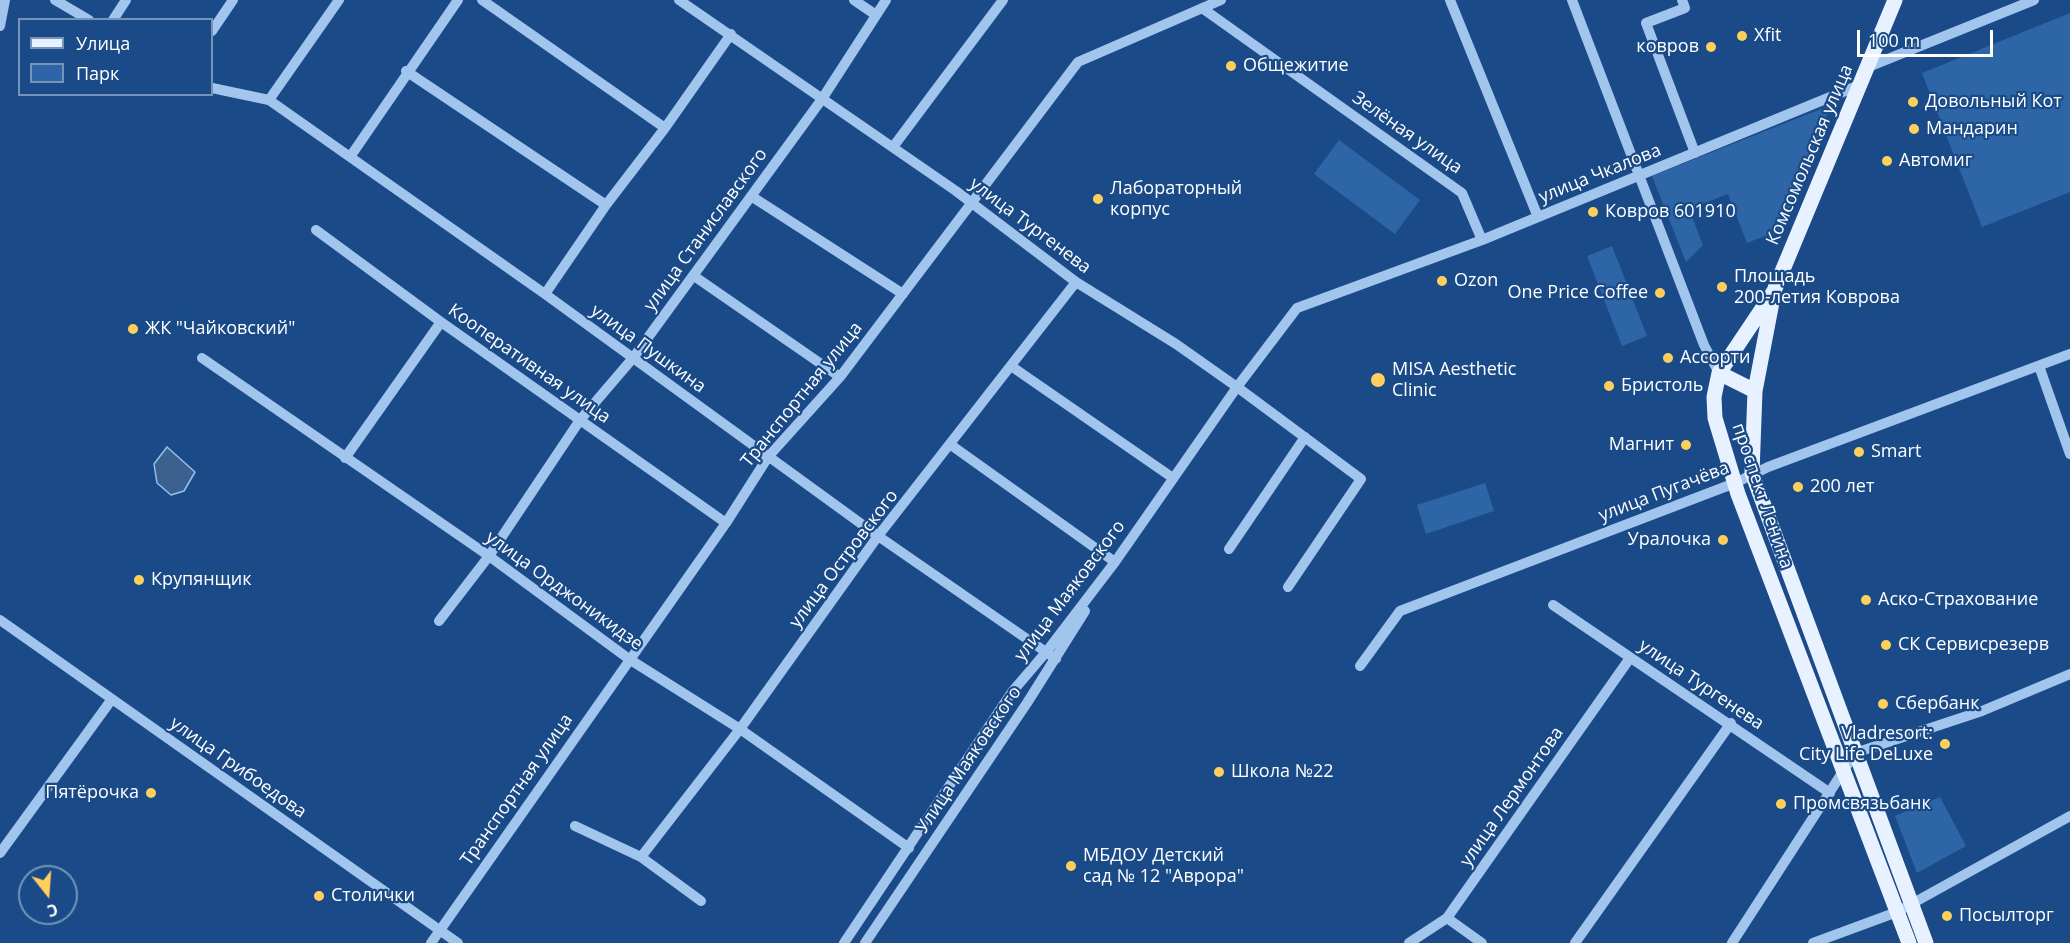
<!DOCTYPE html>
<meta charset="utf-8">
<style>
body{margin:0}
#map{position:relative;width:2070px;height:943px;overflow:hidden;background:#1a4b88;font-family:"Open Sans",sans-serif}
canvas{display:block}
.legend{position:absolute;left:18px;top:18px;width:195px;height:78px;box-sizing:border-box;background:#1a4b88;border:2px solid #7693b8;margin:0;padding:8px 10px;list-style:none;font-size:18px;color:#fff}
.legend li{display:flex;align-items:center;gap:12px;height:30px}
.legend b{width:30px;border:2px solid #7693b8}
.north{position:absolute;left:18px;top:865px;width:60px;height:60px;box-sizing:border-box;background:#1a4b88;border:2px solid #7693b8;border-radius:50%;rotate:163deg;font-size:16px;font-weight:700;line-height:24px;text-align:center;color:#fff}
.north::after{content:'';display:block;margin:auto;width:21px;height:27px;background:#ffcf5e;clip-path:polygon(50% 0,100% 100%,50% 72%,0 100%)}
.scale{position:absolute;left:1857px;top:30px;width:136px;height:27px;box-sizing:border-box;border:3px solid #fff;border-top:0;padding-left:8px;font-size:18px;line-height:21px;white-space:nowrap;color:#fff;-webkit-text-stroke:4px #1a4b88;paint-order:stroke}
</style>
<div id="map">
<canvas width="2070" height="943"></canvas>
<ul class="legend">
<li><b style="height:8px;background:#e8f1ff"></b>Улица</li>
<li><b style="height:16px;background:#2d65a7"></b>Парк</li>
</ul>
<div class="north">С</div>
<div class="scale">100 m</div>
</div>
<script>
const ctx = document.querySelector('canvas').getContext('2d');
ctx.lineJoin = 'round';
function fillPath(path, color) { ctx.fillStyle = color; ctx.fill(path, 'evenodd'); }
const toPath = rows => new Path2D(rows.map(r => 'M' + r).join(''));
function trace(path, color, width, dash) { ctx.strokeStyle = color; ctx.lineWidth = width; ctx.lineCap = dash ? 'butt' : 'round'; ctx.setLineDash(dash || []); ctx.stroke(path); }
function drawText(font, color, halo, rows, align = 'center') {
  ctx.font = font + ' "Open Sans",sans-serif'; ctx.lineWidth = 4.5; ctx.setLineDash([]); ctx.textBaseline = 'middle'; ctx.strokeStyle = halo; ctx.fillStyle = color; for (const [text, x, y, turn = 0] of rows) {
    ctx.save(); ctx.translate(x, y); ctx.rotate((+turn || 0) * Math.PI / 180); ctx.textAlign = isNaN(turn) ? turn : align; if (halo) ctx.strokeText(text, 0, 0); ctx.fillText(text, 0, 0); ctx.restore();
  }
}
const green = toPath([
 [2070,13,2070,192,1982,227,1922,73],
 [1831,105,1781,230,1747,243,1728,194,1689,209,1703,245,1686,262,1652,176],
 [1339,140,1420,200,1395,234,1314,174],
 [1612,246,1647,336,1622,346,1587,256],
 [1485,483,1494,511,1426,534,1417,505],
 [1940,797,1966,846,1917,873,1895,816]
]);
const water = toPath([
 [167,447,195,472,184,491,171,495,157,483,154,464,167,447]
]);
const minor = toPath([
 [55,0,89,20],
 [482,0,665,128],
 [679,0,956,191,1076,282,1176,344,1237,387,1361,479,1288,587],
 [854,0,876,15],
 [1450,0,1538,217],
 [1572,0,1704,345,1719,373],
 [1682,0,1685,8,1646,23,1695,153],
 [1202,8,1462,193,1482,240],
 [113,20,126,0],
 [0,26,5,0],
 [212,31,233,0],
 [1868,67,2034,0],
 [406,71,606,205],
 [212,88,269,100,545,294,878,536,1056,659],
 [269,100,339,0],
 [893,147,1003,0],
 [350,157,458,0],
 [751,196,903,294],
 [316,230,441,322,726,523],
 [694,276,840,377],
 [545,294,606,205,665,128,731,34],
 [202,358,489,556,629,659,740,729,909,848],
 [1011,366,1173,478],
 [2039,366,2070,454],
 [951,445,1115,562],
 [345,458,441,322],
 [1229,549,1305,437],
 [1553,605,1830,793],
 [0,620,458,943],
 [439,621,489,556,580,420,633,358,822,99,886,0],
 [1360,666,1400,611,1735,483,1768,467,2070,354],
 [575,826,641,857,701,901],
 [0,853,112,699],
 [641,857,740,729,878,536,1076,282],
 [1447,918,1482,943],
 [431,943,726,523,768,457,840,377,1078,62,1221,0],
 [844,943,1012,692,1047,651,1115,562,1237,387,1297,308,1482,240,1862,84],
 [865,943,1027,703,1085,611],
 [1409,943,1447,918,1630,658],
 [1575,943,1731,723],
 [1732,943,1855,753,1982,711,2070,674],
 [1813,943,1897,912,2070,816]
]);
const major = toPath([
 [1895,0,1774,291,1719,373,1714,397,1715,418,1738,494,1909,943],
 [1773,297,1755,391,1752,473,1926,943],
 [1719,373,1755,391]
]);
const markers = [
 [1742,36,6,"#ffcf5e"],
 [1711,47,6,"#ffcf5e"],
 [1231,66,6,"#ffcf5e"],
 [1913,102,6,"#ffcf5e"],
 [1914,129,6,"#ffcf5e"],
 [1887,161,6,"#ffcf5e"],
 [1098,199,6,"#ffcf5e"],
 [1593,212,6,"#ffcf5e"],
 [1442,281,6,"#ffcf5e"],
 [1722,287,6,"#ffcf5e"],
 [1660,293,6,"#ffcf5e"],
 [133,329,6,"#ffcf5e"],
 [1668,358,6,"#ffcf5e"],
 [1378,380,8,"#ffcf5e"],
 [1609,386,6,"#ffcf5e"],
 [1686,445,6,"#ffcf5e"],
 [1859,452,6,"#ffcf5e"],
 [1798,487,6,"#ffcf5e"],
 [1723,540,6,"#ffcf5e"],
 [139,580,6,"#ffcf5e"],
 [1866,600,6,"#ffcf5e"],
 [1886,645,6,"#ffcf5e"],
 [1883,704,6,"#ffcf5e"],
 [1945,744,6,"#ffcf5e"],
 [1219,772,6,"#ffcf5e"],
 [151,793,6,"#ffcf5e"],
 [1781,804,6,"#ffcf5e"],
 [1071,866,6,"#ffcf5e"],
 [319,896,6,"#ffcf5e"],
 [1947,916,6,"#ffcf5e"]
];
const poiNames = [
 ["Xfit",1754,36],
 ["ковров",1699,47,"right"],
 ["Общежитие",1243,66],
 ["Довольный Кот",1925,102],
 ["Мандарин",1926,129],
 ["Автомиг",1899,161],
 ["Лабораторный",1110,189],
 ["корпус",1110,210],
 ["Ковров 601910",1605,212],
 ["Площадь",1734,277],
 ["200-летия Коврова",1734,298],
 ["Ozon",1454,281],
 ["One Price Coffee",1648,293,"right"],
 ["ЖК \"Чайковский\"",145,329],
 ["Ассорти",1680,358],
 ["MISA Aesthetic",1392,370],
 ["Clinic",1392,391],
 ["Бристоль",1621,386],
 ["Магнит",1674,445,"right"],
 ["Smart",1871,452],
 ["200 лет",1810,487],
 ["Уралочка",1711,540,"right"],
 ["Крупянщик",151,580],
 ["Аско-Страхование",1878,600],
 ["СК Сервисрезерв",1898,645],
 ["Сбербанк",1895,704],
 ["Vladresort:",1933,734,"right"],
 ["City Life DeLuxe",1933,755,"right"],
 ["Школа №22",1231,772],
 ["Пятёрочка",139,793,"right"],
 ["Промсвязьбанк",1793,804],
 ["МБДОУ Детский",1083,856],
 ["сад № 12 \"Аврора\"",1083,877],
 ["Столички",331,896],
 ["Посылторг",1959,916]
];
const streetNames = [
 ["Зелёная улица",1407,133,35],
 ["Комсомольская улица",1810,155,-67],
 ["улица Чкалова",1600,174,-22],
 ["улица Тургенева",1030,226,37],
 ["улица Станиславского",706,230,-54],
 ["улица Пушкина",648,349,36],
 ["Кооперативная улица",529,364,35],
 ["Транспортная улица",802,395,-51],
 ["улица Пугачёва",1664,492,-21],
 ["проспект Ленина",1762,496,71],
 ["улица Островского",844,559,-53],
 ["улица Орджоникидзе",564,591,36],
 ["улица Маяковского",1070,591,-53],
 ["улица Тургенева",1701,685,34],
 ["Улица Маяковского",969,760,-56],
 ["улица Грибоедова",238,768,35],
 ["Транспортная улица",517,790,-55],
 ["улица Лермонтова",1512,797,-55]
];
fillPath(green, '#2d65a7');
fillPath(water, '#3d618e');
trace(water, '#95c0ef', 1.5);
trace(minor, '#a2c5ed', 10);
trace(major, '#e8f1ff', 15);
for (const [x, y, r, color] of markers) { const dot = new Path2D(); dot.arc(x, y, r, 0, 2 * Math.PI); ctx.fillStyle = color; ctx.fill(dot); trace(dot, '#1a4b88', 2); }
drawText('18px', '#fff', '#1a4b88', poiNames, 'left');
drawText('18px', '#fff', '#1a4b88', streetNames);
</script>
